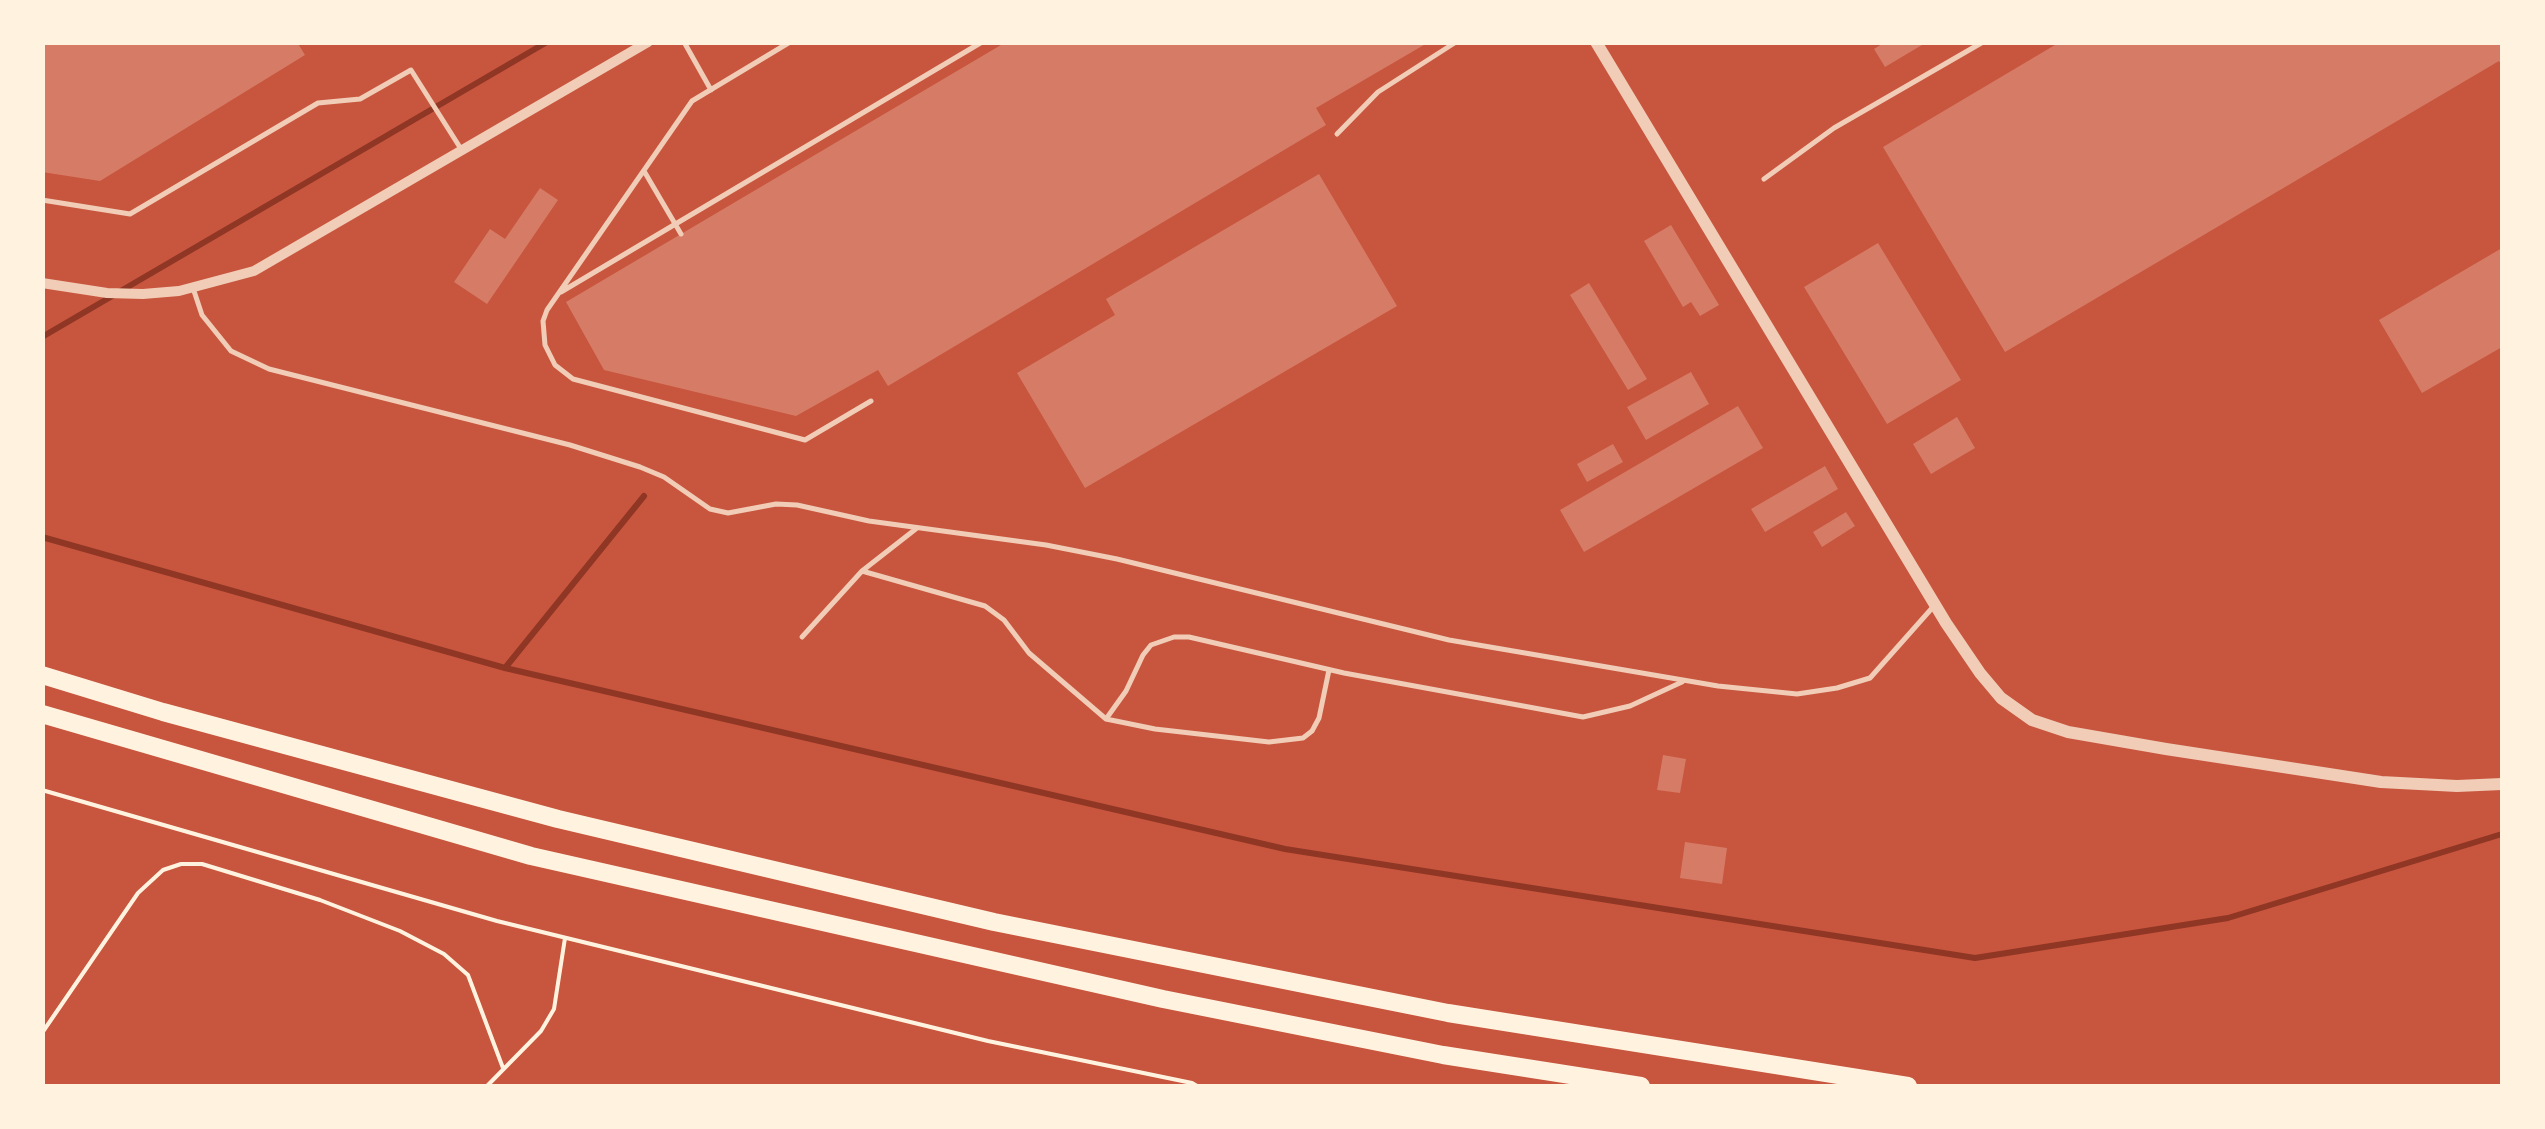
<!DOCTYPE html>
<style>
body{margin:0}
#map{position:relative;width:2545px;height:1129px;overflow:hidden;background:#c8553d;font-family:"Open Sans",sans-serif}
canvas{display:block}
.frame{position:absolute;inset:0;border:45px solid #fff3e0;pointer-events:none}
</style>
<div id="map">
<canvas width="2545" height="1129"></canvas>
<div class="frame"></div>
</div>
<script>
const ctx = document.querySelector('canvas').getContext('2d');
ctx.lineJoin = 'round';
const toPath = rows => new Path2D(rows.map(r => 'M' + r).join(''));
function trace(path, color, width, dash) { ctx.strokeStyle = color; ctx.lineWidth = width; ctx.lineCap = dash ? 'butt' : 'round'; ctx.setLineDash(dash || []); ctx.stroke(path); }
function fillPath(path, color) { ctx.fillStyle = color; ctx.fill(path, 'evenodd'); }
const stream = toPath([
 [42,337,547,42],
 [42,537,505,668,1285,849,1975,958,2228,918,2502,834],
 [505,668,644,496]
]);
const building = toPath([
 [42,42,297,42,305,55,100,181,42,172],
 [1006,42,1429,42,1316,108,1326,125,888,386,878,370,796,416,604,370,566,302],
 [1885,42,1927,42,1885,67,1874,49],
 [2060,42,2502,42,2502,66,2499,61,2005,352,1883,147],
 [1319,174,1397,306,1085,488,1017,373,1115,315,1106,299],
 [540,188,558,200,487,304,454,282,490,229,505,239],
 [1671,225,1719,305,1700,316,1691,302,1683,307,1644,241],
 [1878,243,1961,380,1887,424,1804,287],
 [2502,248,2502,347,2422,393,2379,320],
 [1589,283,1647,379,1628,390,1570,295],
 [1691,372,1709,404,1646,440,1627,407],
 [1738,406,1763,448,1584,552,1560,510],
 [1957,417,1975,448,1931,474,1913,444],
 [1613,444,1623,462,1587,482,1577,464],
 [1825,466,1838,489,1765,532,1751,509],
 [1846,512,1855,526,1822,547,1813,532],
 [1663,755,1686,759,1680,793,1657,790],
 [1685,842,1727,848,1722,884,1680,878]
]);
const path = toPath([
 [42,790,497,921,988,1041,1192,1083,1197,1086],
 [42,1033,138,893,163,870,181,864,202,864,320,900,400,931,444,954,468,975,503,1068],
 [487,1086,541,1031,554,1009,565,938]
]);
const service = toPath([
 [684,42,711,90],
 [790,42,692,101,547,310,543,321,545,345,555,365,573,379,805,440,871,401],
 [1337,134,1378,92,1456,42],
 [644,171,681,234],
 [1764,179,1834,128,1983,42],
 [42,200,130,214,318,103,360,99,411,70,461,149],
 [193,288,202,315,231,351,269,369,570,445,640,467,664,477,710,509,728,513,776,504,797,505,869,521,1046,545,1117,559,1449,640,1718,686,1797,694,1837,688,1870,678,1933,607],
 [561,292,982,42],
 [862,571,985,606,1004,620,1029,653,1106,719,1155,729,1269,742,1303,738,1312,731,1319,718,1329,670],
 [802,637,862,571,917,528],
 [1106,719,1126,691,1143,655,1151,645,1174,637,1189,637,1344,673,1583,717,1630,706,1682,682]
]);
const minor = toPath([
 [42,283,107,293,143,294,179,291,254,271,648,42]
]);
const tertiary = toPath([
 [1596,42,1946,623,1980,673,2001,698,2032,720,2068,732,2166,749,2381,782,2457,786,2502,784]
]);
const motorway = toPath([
 [42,675,163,712,558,819,994,922,1448,1013,1908,1086],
 [42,714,531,856,1163,999,1443,1055,1641,1086]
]);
trace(stream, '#8f3625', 6);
fillPath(building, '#d67c66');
trace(path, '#fff3e0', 4);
trace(service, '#f1ccb7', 5);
trace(minor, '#f1ccb7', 10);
trace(tertiary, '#f1ccb7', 12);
trace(motorway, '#fff3e0', 18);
</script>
